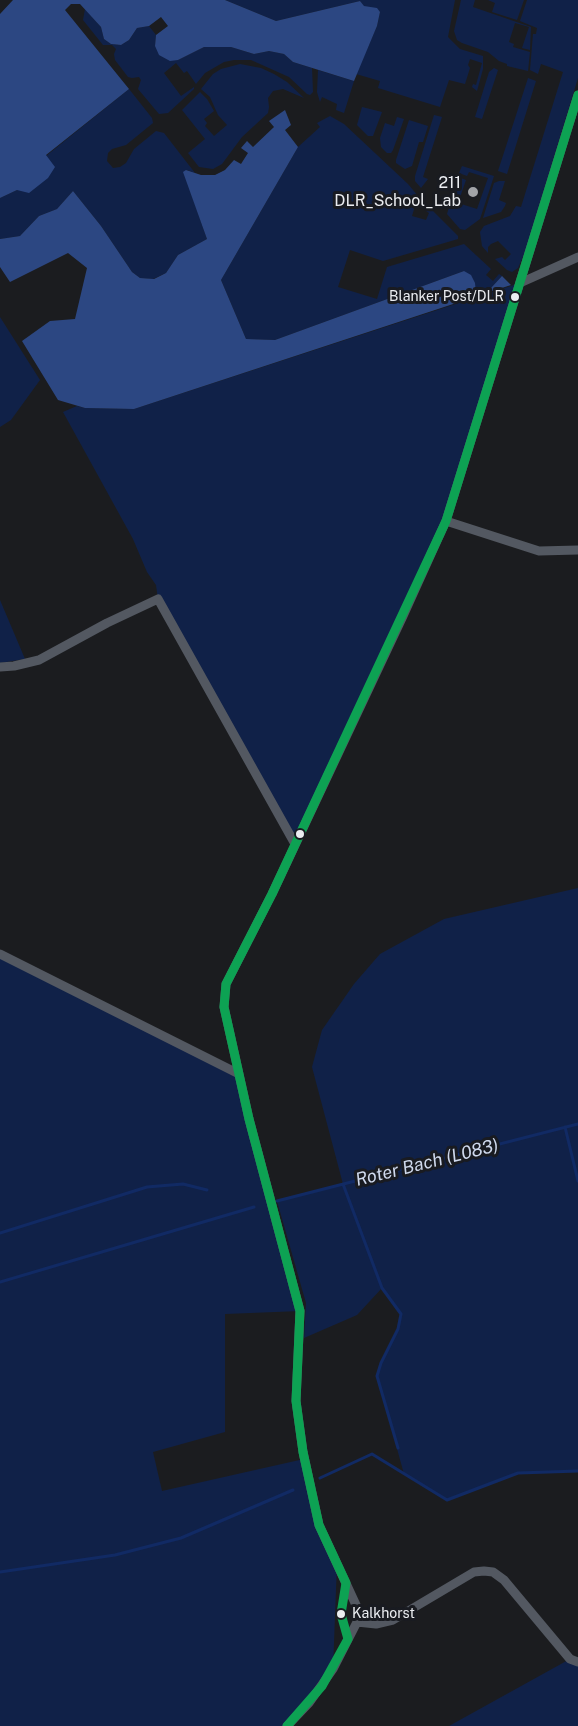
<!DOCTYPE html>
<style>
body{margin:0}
canvas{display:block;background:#1b1c1f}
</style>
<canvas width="578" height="1726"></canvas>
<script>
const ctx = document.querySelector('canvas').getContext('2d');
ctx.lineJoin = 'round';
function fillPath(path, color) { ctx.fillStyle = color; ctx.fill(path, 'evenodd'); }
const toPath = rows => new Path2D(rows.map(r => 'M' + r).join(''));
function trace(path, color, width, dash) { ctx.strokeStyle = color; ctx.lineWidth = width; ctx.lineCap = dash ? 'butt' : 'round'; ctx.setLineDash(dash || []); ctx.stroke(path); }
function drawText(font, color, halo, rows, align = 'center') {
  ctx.font = font + ' "Public Sans",sans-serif'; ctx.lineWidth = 6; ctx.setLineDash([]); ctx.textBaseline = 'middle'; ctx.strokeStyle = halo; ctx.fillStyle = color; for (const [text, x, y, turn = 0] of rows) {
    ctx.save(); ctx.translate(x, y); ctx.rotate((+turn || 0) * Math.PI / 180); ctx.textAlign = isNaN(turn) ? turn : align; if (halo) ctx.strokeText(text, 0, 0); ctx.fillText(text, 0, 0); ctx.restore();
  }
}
const green = toPath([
 [225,0,455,0,448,37,460,49,483,56,483,69,477,91,472,87,473,84,476,85,482,63,470,59,468,65,470,68,465,84,449,80,440,107,378,88,380,81,356,74,377,26,380,12,363,6,360,1,276,21],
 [461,0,475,0,473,7,531,27,530,50,522,48,529,27,515,23,509,42,514,44,513,47,530,52,528,71,507,66,507,64,499,61,488,52,462,43,457,40,454,31],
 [488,0,524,0,517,20,492,12,495,3],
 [527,0,578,0,578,78,525,252,518,268,512,272,507,270,495,259,502,257,505,260,511,254,498,241,491,244,488,247,488,253,482,246,480,232,484,226,510,216,516,206,521,207,563,72,541,64,538,74,530,70,533,34,536,34,537,28,520,21],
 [85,9,101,27,104,39,111,44,121,45,129,40,137,28,149,26,156,35,155,46,178,60,204,47,231,47,254,54,269,51,284,54,293,62,312,68,313,92,310,95,307,94,289,77,251,60,234,60,224,62,205,73,196,84,187,71,184,73,176,63,164,73,181,96,194,87,194,89,168,113,159,114,138,89,141,80,139,77,132,78,128,77,115,60,114,54,116,49,112,45,103,45,83,20],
 [240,64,261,68,274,74,287,82,304,98,283,89,273,91,268,98,269,107,268,113,242,137,222,164,213,169,199,167,188,153,205,139,182,110,200,92,207,99,214,111,204,119,207,123,205,126,214,136,227,125,218,115,210,97,201,89,213,74,221,69],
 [494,68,498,70,482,119,475,117,489,72],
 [318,70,354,81,344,113,336,110,337,104,322,97,320,102,317,92],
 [528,78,536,81,507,174,498,171],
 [129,89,152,118,153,123,126,145,112,149,108,153,107,161,113,168,120,167,126,163,134,149,156,131,164,133,195,173,187,170,184,172,207,239,178,255,166,273,153,279,140,278,132,272,101,226,73,191,57,209,39,216,20,236,0,239,0,198,17,190,46,156],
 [362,107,382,112,373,136,368,136,357,125],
 [434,115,442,117,423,177,428,179,421,188,415,181,415,176],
 [330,116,344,124,408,184,418,196,412,216,426,220,429,213,426,211,428,206,458,236,458,239,383,261,350,250,338,287,377,299,387,267,464,244,491,269,486,275,493,281,499,274,502,276,491,288,476,293,464,271,275,340,246,339,221,280,298,147,320,127,317,123],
 [397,117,404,119,393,150,391,153,387,153,381,147,380,138,385,123,394,126],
 [409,120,428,126,423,142,419,142,412,166,405,169,396,163,396,160],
 [462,166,494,176,480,219,465,230,460,229,447,214,458,177,466,180,458,203,477,209,488,178,469,172,467,176,459,173],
 [499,181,505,181,499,200,506,203,505,206,501,212,483,218,494,183],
 [520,283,446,521,295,844,158,599,156,585,147,572,133,539,63,412,77,406,85,408,134,409],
 [0,317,40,380,11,420,0,427],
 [0,600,25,659,0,663],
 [578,888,578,1123,517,1139,578,1124,578,1471,518,1473,447,1500,404,1474,377,1376,381,1363,398,1329,401,1314,382,1288,357,1315,304,1338,306,1303,277,1201,343,1184,312,1067,322,1030,354,984,380,954,444,919],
 [0,955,239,1074,300,1311,225,1314,225,1432,153,1452,162,1491,304,1459,319,1525,337,1563,333,1669,287,1726,0,1726],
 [570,1659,578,1662,578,1726,449,1726]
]);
const forest = toPath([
 [13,0,225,0,276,21,360,1,364,6,377,8,380,12,377,26,354,81,293,62,284,54,269,51,254,54,231,47,204,47,178,60,170,61,159,55,155,46,156,35,168,26,161,17,149,26,137,28,129,40,121,45,111,44,104,39,101,27,80,4,71,4,65,10,129,89,46,155,55,167,48,178,29,193,17,190,0,198,0,14],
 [285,110,291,125,285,130,298,147,221,280,246,339,275,340,464,271,471,275,475,283,476,293,491,288,502,276,511,285,134,409,85,408,58,400,22,341,50,321,75,319,87,268,68,253,10,282,0,267,0,239,20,236,39,216,57,209,73,191,101,226,132,272,140,278,154,279,166,273,178,255,207,239,183,172,186,170,201,175,215,175,225,170,234,160,241,164,248,153,241,148,247,141,253,147,274,127,269,121]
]);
const stream = toPath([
 [565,1127,578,1181],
 [343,1184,382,1288,401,1314,398,1329,381,1363,377,1376,398,1448],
 [277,1201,578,1124],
 [0,1233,147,1187,183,1184,207,1190],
 [0,1282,254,1207],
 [320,1478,372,1454,447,1500,518,1473,578,1471],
 [0,1572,115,1555,181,1538,293,1490]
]);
const street = toPath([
 [520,283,578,257],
 [446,521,539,551,578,550],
 [0,667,14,666,39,660,107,623,158,599,295,844],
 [0,954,239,1074],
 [357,1622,376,1624,393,1620,474,1572,484,1571,493,1572,504,1580,570,1659,578,1662],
 [287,1726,309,1703,333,1669,357,1622,356,1605,319,1525,303,1452,296,1401,300,1311,249,1119,224,1007,226,984,272,894,403,616,446,521,578,95]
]);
const bus1 = toPath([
 [287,1726,322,1686,348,1639,341,1614,346,1583,319,1525,303,1452,296,1401,300,1311,249,1119,224,1007,226,984,272,894,446,521,578,95]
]);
const markers = [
 [473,192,6,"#a2a4a8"],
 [515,297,5,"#ebedf1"],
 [300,834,5,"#ebedf1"],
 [341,1614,5,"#ebedf1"]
];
const busNames = [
 ["Blanker Post/DLR",504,297],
 ["Kalkhorst",352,1614,"left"]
];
const poiNames = [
 ["211",461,183],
 ["DLR_School_Lab",461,201]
];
const waterNames = [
 ["Roter Bach (L083)",427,1163,-14]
];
fillPath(green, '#102148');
fillPath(forest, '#2c4782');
trace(stream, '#112a64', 3);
trace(street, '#535861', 9);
trace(bus1, '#0da253', 9);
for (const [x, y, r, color] of markers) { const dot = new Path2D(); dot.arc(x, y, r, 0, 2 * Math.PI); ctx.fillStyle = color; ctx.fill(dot); trace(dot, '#191b21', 2); }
drawText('14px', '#ebedf1', '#191b21', busNames, 'right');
drawText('16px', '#ebedf1', '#191b21', poiNames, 'right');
drawText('italic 18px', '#cfd9ed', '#191b21', waterNames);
</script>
